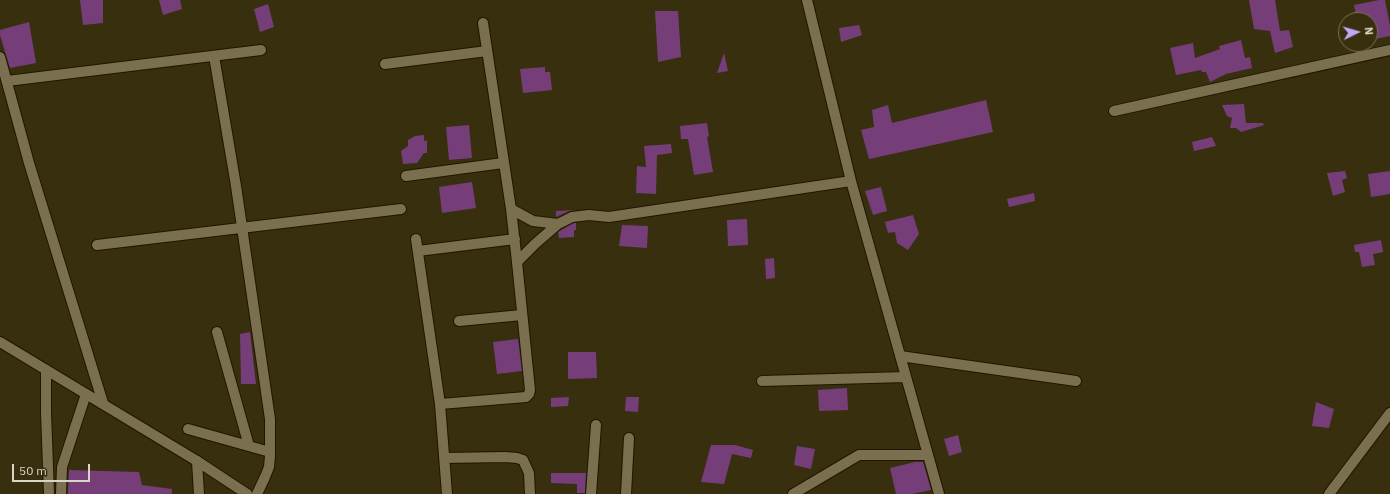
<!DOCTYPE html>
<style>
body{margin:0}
#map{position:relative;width:1390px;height:494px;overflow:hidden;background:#382f0f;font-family:"IBM Plex Sans",sans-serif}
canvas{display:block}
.north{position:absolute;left:1338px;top:12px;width:40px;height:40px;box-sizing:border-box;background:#382f0f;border:1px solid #797157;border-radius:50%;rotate:85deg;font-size:11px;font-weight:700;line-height:16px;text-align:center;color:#dbd5c3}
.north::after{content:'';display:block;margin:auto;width:14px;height:18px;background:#bda9f5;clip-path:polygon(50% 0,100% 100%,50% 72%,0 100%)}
.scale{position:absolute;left:12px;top:464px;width:78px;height:18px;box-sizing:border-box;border:2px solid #dbd5c3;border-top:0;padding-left:5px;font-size:12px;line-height:14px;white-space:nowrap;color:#dbd5c3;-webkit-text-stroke:3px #382f0f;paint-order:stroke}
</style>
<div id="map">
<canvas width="1390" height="494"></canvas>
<div class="north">N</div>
<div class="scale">50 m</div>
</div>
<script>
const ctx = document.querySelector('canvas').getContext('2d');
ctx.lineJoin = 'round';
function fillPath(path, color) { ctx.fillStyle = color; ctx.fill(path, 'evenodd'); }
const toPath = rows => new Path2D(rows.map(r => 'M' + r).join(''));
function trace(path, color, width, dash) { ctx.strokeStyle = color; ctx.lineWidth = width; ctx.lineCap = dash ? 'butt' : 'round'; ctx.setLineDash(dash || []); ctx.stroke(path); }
const building = toPath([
 [80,0,103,0,103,23,83,25],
 [159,0,180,0,182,9,163,15],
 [1249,0,1275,0,1280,31,1289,30,1293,47,1275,53,1270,31,1254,29],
 [1379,0,1385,0,1390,26,1390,36,1370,40,1370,20,1357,20,1354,5],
 [268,4,274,27,260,32,254,9],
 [655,11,678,11,681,57,658,62],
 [29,22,36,63,10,68,0,35,0,30],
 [859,25,862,35,841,42,839,28],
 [1241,40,1245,58,1250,57,1252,68,1226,74,1210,82,1206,72,1202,72,1201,70,1176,75,1170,48,1193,43,1195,58,1220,49,1219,46],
 [724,53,728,71,717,73],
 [545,67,545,72,550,72,552,90,523,93,520,69],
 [986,100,993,132,869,159,861,130,874,127,872,110,888,105,892,123],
 [1244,104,1246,123,1263,123,1264,125,1241,132,1236,128,1230,128,1232,118,1227,116,1222,105],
 [707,123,709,136,707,137,713,172,694,175,688,139,681,139,680,126],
 [469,125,472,158,449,160,446,127],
 [424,135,424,141,427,140,427,153,424,153,417,163,403,164,401,151,408,146,408,140,415,136],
 [1212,137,1216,146,1194,151,1192,142],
 [671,144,672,153,657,155,656,194,636,193,637,166,646,167,644,146],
 [1345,171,1347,178,1342,180,1345,192,1333,196,1327,173],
 [1390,171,1390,194,1371,197,1368,174],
 [472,182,476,208,442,213,439,187],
 [881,187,887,211,873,215,865,191],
 [1034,193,1035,201,1009,207,1007,199],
 [575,210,569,211,556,217,556,211],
 [913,215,919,234,908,250,897,243,895,232,888,233,885,222],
 [747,219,748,245,728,246,727,220],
 [574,223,576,223,576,230,574,230,574,237,559,238,558,232],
 [622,225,648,226,647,248,619,246],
 [1381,240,1383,252,1373,254,1375,265,1362,267,1359,252,1355,252,1354,245],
 [774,258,775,278,766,279,765,259],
 [250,332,256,384,241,384,240,334],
 [518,339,522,371,497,374,493,342],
 [568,352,596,352,597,378,568,379],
 [847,388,848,410,819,411,818,390],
 [569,397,568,406,551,407,551,398],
 [626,397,639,397,638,412,625,411],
 [1316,402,1334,409,1329,428,1312,426],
 [958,435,962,452,949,456,944,439],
 [711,445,735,445,753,450,751,458,732,454,724,484,701,482],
 [797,446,815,449,811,469,794,465],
 [915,462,923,462,931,490,912,494,896,494,890,468],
 [69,470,139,472,142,485,172,489,172,494,68,494],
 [551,473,586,473,585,493,577,493,577,484,551,483]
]);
const minor = toPath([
 [807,0,851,181,939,494],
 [483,23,511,209,533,221,558,224],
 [214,56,236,186,270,419,270,456,269,467,265,477,257,494],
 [0,57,29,163,103,403],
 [385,64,487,51],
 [7,81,261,50],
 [1114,111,1390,50],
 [406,176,503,163],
 [511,209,517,262],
 [416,239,440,404],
 [97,245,401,209],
 [418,251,515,239],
 [459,321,522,315],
 [217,332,249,446],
 [900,356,1076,381],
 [46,370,46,412,49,494],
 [762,381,906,377],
 [188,429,270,452],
 [444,458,505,457,517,458,523,460,529,473,530,494],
 [197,461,199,494],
 [61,494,62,467,86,394],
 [447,494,440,404,526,397,529,394,530,390,517,262,535,244,558,224,572,217,589,215,609,217,851,181],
 [591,494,596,425],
 [626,494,629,438],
 [793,494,859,455,927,455]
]);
const secondary = toPath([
 [0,342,197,461,247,494],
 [1329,494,1390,413]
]);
fillPath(building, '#763e79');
trace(minor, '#201600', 12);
trace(secondary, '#201600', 12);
trace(minor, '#7a6f4f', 10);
trace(secondary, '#7a6f4f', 10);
</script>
